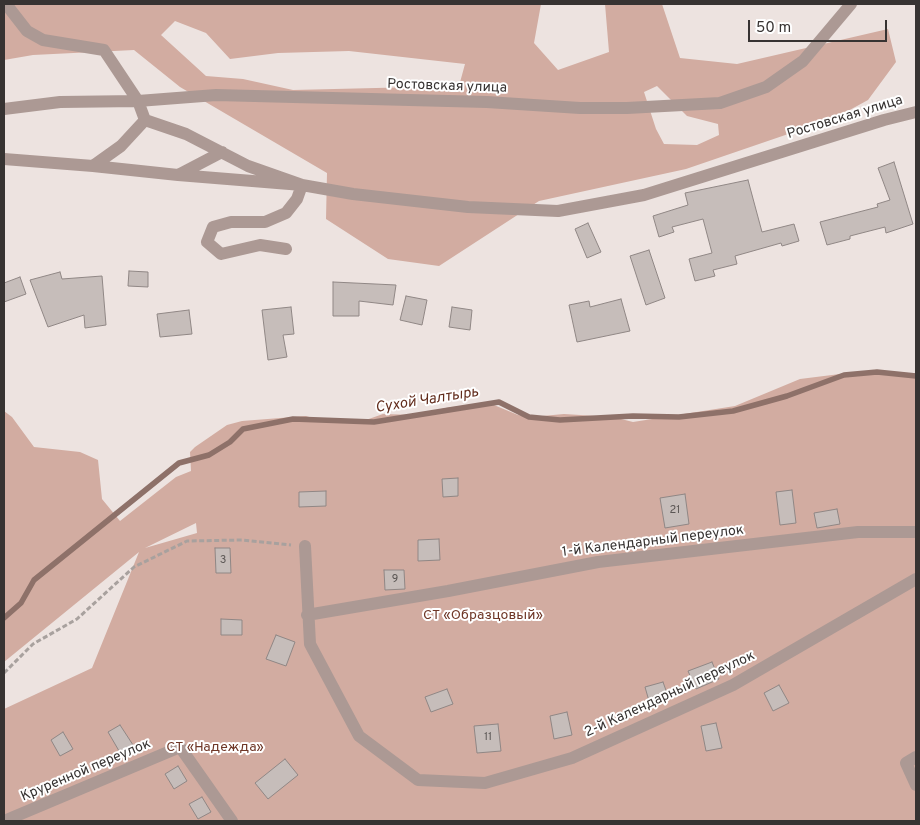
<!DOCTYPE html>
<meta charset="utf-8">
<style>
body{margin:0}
#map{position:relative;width:920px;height:825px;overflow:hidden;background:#ede3e0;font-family:Overpass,sans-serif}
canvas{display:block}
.frame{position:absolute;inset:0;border:5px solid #373332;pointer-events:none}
.scale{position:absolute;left:748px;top:20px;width:139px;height:22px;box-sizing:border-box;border:2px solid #373332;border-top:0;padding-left:6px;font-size:15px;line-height:18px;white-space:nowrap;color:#373332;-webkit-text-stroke:4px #fff;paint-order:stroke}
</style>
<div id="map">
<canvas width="920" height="825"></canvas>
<div class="frame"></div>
<div class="scale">50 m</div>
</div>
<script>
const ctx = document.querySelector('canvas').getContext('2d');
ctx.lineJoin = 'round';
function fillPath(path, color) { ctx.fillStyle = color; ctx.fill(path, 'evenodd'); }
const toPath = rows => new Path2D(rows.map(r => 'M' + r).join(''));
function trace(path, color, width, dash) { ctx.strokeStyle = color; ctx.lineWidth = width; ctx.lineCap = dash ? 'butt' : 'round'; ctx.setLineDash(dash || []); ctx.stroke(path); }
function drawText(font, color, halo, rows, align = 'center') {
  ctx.font = font + ' Overpass,sans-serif'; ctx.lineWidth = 4; ctx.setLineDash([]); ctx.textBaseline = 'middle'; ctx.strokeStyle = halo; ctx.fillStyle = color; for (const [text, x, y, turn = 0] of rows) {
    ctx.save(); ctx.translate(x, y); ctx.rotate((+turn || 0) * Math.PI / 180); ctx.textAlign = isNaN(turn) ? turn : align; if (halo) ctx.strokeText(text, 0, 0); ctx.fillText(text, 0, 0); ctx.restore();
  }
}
const green = toPath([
 [4,4,541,4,534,43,558,70,609,52,605,4,662,4,680,58,737,64,888,29,896,62,868,100,835,118,686,169,539,201,439,266,388,259,326,219,327,173,180,87,134,50,33,55,4,60],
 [175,21,206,33,230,59,278,53,349,51,465,64,459,86,293,90,243,79,206,76,161,35],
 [657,86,687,116,718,124,719,135,697,145,664,144,656,129,644,92],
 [864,371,916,375,916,821,4,821,4,709,92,668,139,552,4,662,4,411,12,417,34,447,80,452,98,460,102,499,120,521,176,477,191,471,190,452,195,447,227,425,242,421,306,416,319,420,363,421,383,414,416,415,450,407,494,405,518,415,531,417,564,414,613,417,633,422,735,406,800,379],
 [196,523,197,533,145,548]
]);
const stream = toPath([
 [4,618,21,603,34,580,179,463,209,455,230,442,243,429,293,419,374,422,499,402,529,417,560,420,633,416,679,417,733,411,787,396,844,375,877,372,916,376]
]);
const building = toPath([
 [894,162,913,224,886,233,885,227,850,236,850,239,827,245,820,222,878,207,877,204,890,200,878,168,894,162],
 [748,180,762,232,794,224,799,241,782,246,781,243,735,256,737,264,713,270,715,276,695,281,689,259,712,253,703,219,672,227,674,232,659,237,653,216,688,205,685,193,748,180],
 [588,223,601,252,587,258,575,229,588,223],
 [649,250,665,298,646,305,630,256,649,250],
 [129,271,148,272,148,287,128,286,129,271],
 [60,272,62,279,102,276,106,325,85,328,84,315,48,327,30,280,60,272],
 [20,277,26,294,4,302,4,283,20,277],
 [333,282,396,285,393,305,359,301,359,316,333,316,333,282],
 [406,296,427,300,422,325,400,320,406,296],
 [621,299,630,331,577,342,569,305,589,301,590,307,621,299],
 [291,307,294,334,283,335,287,357,268,360,262,310,291,307],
 [452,307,472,310,470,330,449,327,452,307],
 [189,310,192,334,160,337,157,314,189,310],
 [458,478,458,496,443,497,442,479,458,478],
 [792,490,796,523,780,525,776,492,792,490],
 [326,491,326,506,299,507,299,492,326,491],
 [685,494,689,524,665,528,660,498,685,494],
 [837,509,840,524,817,528,814,513,837,509],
 [439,539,440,560,418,561,418,540,439,539],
 [215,548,230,548,231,573,216,573,215,548],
 [384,570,404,570,405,589,385,590,384,570],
 [221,619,242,620,242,635,221,635,221,619],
 [276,635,295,642,286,666,266,659,276,635],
 [712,662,719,679,696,689,688,671,712,662],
 [663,682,668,696,649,701,645,687,663,682],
 [779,685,789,703,773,711,764,693,779,685],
 [447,689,453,704,431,712,425,697,447,689],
 [567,712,572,735,554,739,550,716,567,712],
 [716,723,722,748,706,751,701,726,716,723],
 [498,724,501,751,477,753,474,726,498,724],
 [120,725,135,748,122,756,108,732,120,725],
 [63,732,73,749,60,756,51,740,63,732],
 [285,759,298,775,268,799,255,783,285,759],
 [178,766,187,781,174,789,165,774,178,766],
 [202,797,211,812,198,819,189,804,202,797]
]);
const path = toPath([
 [4,673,33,644,77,619,134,567,187,541,242,540,291,545]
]);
const minor = toPath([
 [4,109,60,102,138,101,216,95,487,102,580,108,627,108,720,103,766,87,803,61,851,4],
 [145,120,186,134,248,166,302,185,353,194,468,207,558,211,644,195,884,120,916,112],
 [4,159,93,166,121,146,145,120,138,101,104,50,43,40,27,31,6,4],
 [93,166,178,175,222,152],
 [178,175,302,185,297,199,286,213,265,222,231,222,213,227,207,242,221,254,260,245,286,249],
 [305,546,310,644,359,736,418,780,485,783,572,758,733,685,916,579],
 [307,615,448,591,598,562,858,532,916,532],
 [916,757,906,763,916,785],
 [4,821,180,747,232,821]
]);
const numberNames = [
 ["21",675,511],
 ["3",223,561],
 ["9",395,580],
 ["11",488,738]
];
const streetNames = [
 ["Ростовская улица",447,87,2],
 ["Ростовская улица",845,118,-17],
 ["1-й Календарный переулок",653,542,-7],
 ["2-й Календарный переулок",670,695,-25],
 ["Круренной переулок",86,771,-23]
];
const parkNames = [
 ["СТ «Образцовый»",483,616],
 ["СТ «Надежда»",215,748]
];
const waterNames = [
 ["Сухой Чалтырь",427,401,-9]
];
fillPath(green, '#d2aca1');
trace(stream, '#8e7169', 5.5);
fillPath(building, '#c6bdba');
trace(building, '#908785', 1);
trace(path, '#a8a19e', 3, [5, 2.5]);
trace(minor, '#ac9994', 12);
drawText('11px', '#5b5654', null, numberNames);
drawText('14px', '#373332', '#fff', streetNames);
drawText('14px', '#6f3727', '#fff', parkNames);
drawText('italic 15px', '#612b1b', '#fff', waterNames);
</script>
